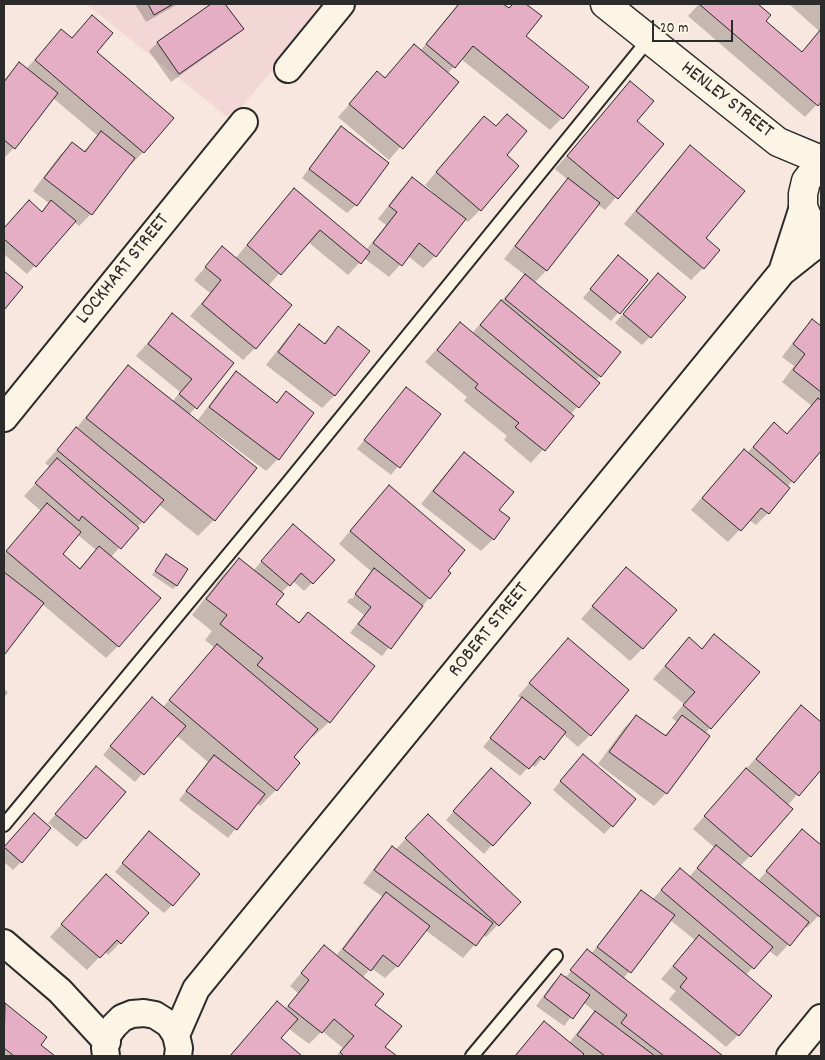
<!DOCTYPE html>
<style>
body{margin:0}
#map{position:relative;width:825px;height:1060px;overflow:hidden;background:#f8e7de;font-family:Dekko,sans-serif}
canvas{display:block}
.frame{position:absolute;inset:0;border:5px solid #2b2b2b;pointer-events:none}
.scale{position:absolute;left:652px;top:20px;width:81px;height:22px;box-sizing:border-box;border:2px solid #2b2b2b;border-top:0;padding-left:6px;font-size:15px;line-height:18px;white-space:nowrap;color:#2b2b2b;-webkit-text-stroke:4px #fcf5e5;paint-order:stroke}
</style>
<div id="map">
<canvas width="825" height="1060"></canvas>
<div class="frame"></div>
<div class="scale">20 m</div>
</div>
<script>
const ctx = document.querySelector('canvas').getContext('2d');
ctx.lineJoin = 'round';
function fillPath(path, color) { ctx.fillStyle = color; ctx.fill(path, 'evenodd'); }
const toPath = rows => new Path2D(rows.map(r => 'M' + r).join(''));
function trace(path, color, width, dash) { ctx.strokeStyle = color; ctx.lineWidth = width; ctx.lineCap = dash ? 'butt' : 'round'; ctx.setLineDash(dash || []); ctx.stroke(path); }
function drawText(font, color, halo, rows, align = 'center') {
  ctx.font = font + ' Dekko,sans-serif'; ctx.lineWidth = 4; ctx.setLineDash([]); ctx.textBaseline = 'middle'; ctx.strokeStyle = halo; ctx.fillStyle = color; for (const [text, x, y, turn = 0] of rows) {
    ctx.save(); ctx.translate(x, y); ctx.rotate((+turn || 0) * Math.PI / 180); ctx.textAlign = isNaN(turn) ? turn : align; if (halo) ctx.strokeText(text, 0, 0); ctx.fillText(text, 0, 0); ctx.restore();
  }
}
const built = toPath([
 [86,4,327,4,231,120]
]);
const shadow = toPath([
 [135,4,178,4,146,22],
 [213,4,224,4,242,29,234,37,171,82,149,51,157,43],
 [458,4,501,4,508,9,513,4,524,4,540,17,524,36,562,118,550,130,461,59,447,74,457,82,389,160,338,117,377,73,384,79,414,46,420,51],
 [699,4,756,4,770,15,764,21,801,53,820,32,789,4,821,4,821,100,805,117,688,16],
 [61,31,71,39,95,52,173,118,143,152,131,165,130,163,91,214,79,226,74,222,27,274,4,254,4,229,21,210,41,213,50,204,33,191,60,155,72,143,83,152,98,136,53,98,14,148,4,158,4,80,19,64,26,69],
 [630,83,635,121,662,144,605,210,598,205,546,271,534,283,600,376,595,381,598,383,570,415,572,417,531,463,504,440,507,436,464,401,467,397,425,362,460,323,472,333,525,275,504,259,556,192,568,180,555,169],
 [342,128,387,163,356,205,347,213,302,178,333,136],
 [472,130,505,155,480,210,468,222,464,219,435,256,423,268,408,256,389,277,364,258,348,275,308,242,268,286,255,348,243,360,190,316,210,293,194,280,222,248,235,259,282,202,366,250,386,225,378,219,400,190,412,178,432,194,434,193,425,185],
 [690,147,704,238,703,268,691,280,624,224,678,159],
 [610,265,646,281,611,321,583,298],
 [658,274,650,337,642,345,615,323],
 [172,315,232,364,189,415,255,468,214,520,198,536,158,504,111,557,118,646,106,658,42,604,4,653,4,554,41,511,24,496,50,467,45,463,76,429,113,382,128,367,172,402,180,392,136,356],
 [78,535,96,550,79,569,61,554],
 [812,321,821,328,821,449,787,487,789,489,768,513,756,525,749,520,728,542,691,510,732,463,744,451,747,453,774,424,786,435,812,406,782,382,794,366,782,357,800,333],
 [299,326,323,344,338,328,368,351,334,396,322,408,266,365,287,338],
 [236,373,276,403,286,393,278,459,266,471,198,420,224,385],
 [406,388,440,414,391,475,357,449],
 [464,454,498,510,493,539,481,551,421,504,452,466],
 [377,499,429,598,382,656,350,633,364,615,347,602,350,598,352,599,372,572,339,544],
 [285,534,312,583,304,591,293,581,281,593,274,604,298,624,308,614,329,722,313,737,311,735,292,758,299,763,276,790,260,806,257,803,228,838,179,800,208,762,176,735,135,782,103,755,144,706,163,707,215,648,205,640,212,631,192,615,223,575,239,560,253,571],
 [166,556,177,585,173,589,152,575],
 [626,569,643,648,630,661,581,619],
 [714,636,710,728,705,734,708,737,666,793,654,806,598,764,624,728,636,716,664,736,677,722,672,718,684,704,653,679,689,639,701,650],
 [568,640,590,735,578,747,563,734,535,767,531,764,520,776,483,747,522,699,518,696],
 [4,689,8,692,4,698],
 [801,707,821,724,821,768,787,806,750,856,740,866,758,881,802,830,821,846,821,913,807,928,805,926,777,957,768,950,746,975,738,1035,726,1047,669,999,676,991,661,979,695,940,670,920,623,979,721,1056,514,1056,544,1023,569,1043,583,1025,595,1012,583,1002,564,1026,536,1006,552,984,561,976,563,978,566,975,567,976,578,962,576,962,587,951,591,954,633,900,641,891,652,900,680,869,689,877,715,848,693,829],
 [575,764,612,826,604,834,553,790],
 [96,767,125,792,77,847,48,823],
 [483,778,529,803,484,854,446,820],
 [26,823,21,862,13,870,4,862,4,848],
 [416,828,520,902,486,937,483,935,463,958,425,930,397,966,385,978,371,968,362,978,373,1005,383,1047,395,1056,336,1056,343,1048,322,1031,309,1044,288,1028,279,1038,300,1056,229,1056,277,1003,285,1009,298,993,290,986,324,946,336,956,374,906,383,897,363,883,380,860,392,848,395,850],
 [141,841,172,905,164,913,115,872],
 [94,888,120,943,108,955,105,951,87,970,50,937],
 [5,1005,45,1037,39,1045,53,1056,4,1056]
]);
const building = toPath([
 [148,4,173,4,154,15,148,4],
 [211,4,225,4,244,29,179,74,157,42,211,4],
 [459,4,503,4,509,8,513,4,526,4,542,16,526,36,589,87,563,119,473,46,455,68,426,44,459,4],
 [699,4,758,4,771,15,766,21,802,52,821,29,821,102,818,106,699,4],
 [92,15,113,33,97,52,174,118,144,153,35,60,61,29,72,38,92,15],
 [414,44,459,82,403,149,349,104,377,71,385,78,414,44],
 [19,62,58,93,15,149,4,140,4,82,19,62],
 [630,81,654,101,637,121,664,144,618,199,567,156,630,81],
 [507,114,527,131,507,155,519,166,481,211,436,172,484,116,496,126,507,114],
 [341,126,389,163,357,206,309,169,341,126],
 [101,131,135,158,92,215,44,178,72,142,85,152,101,131],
 [690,145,745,191,706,238,720,250,704,269,636,211,690,145],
 [412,177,466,219,436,257,419,243,402,266,373,243,397,212,389,206,412,177],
 [568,178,600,203,547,271,515,246,568,178],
 [294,188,370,252,361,264,320,230,281,275,247,245,294,188],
 [29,200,42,212,51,200,76,221,36,267,4,239,4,228,29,200],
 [222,246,292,305,256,349,202,304,221,280,205,267,222,246],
 [618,255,648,280,620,314,590,289,618,255],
 [4,271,23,287,4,310,4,271],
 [658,273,686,297,651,338,623,314,658,273],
 [525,274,621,352,601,377,505,299,525,274],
 [501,300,600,383,579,408,480,325,501,300],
 [172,313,234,363,197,409,179,394,192,379,148,344,172,313],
 [812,319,821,326,821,392,793,370,805,354,793,344,812,319],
 [460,322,574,416,545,451,515,427,519,423,475,388,478,384,437,350,460,322],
 [299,324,325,344,338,326,370,351,335,396,278,352,299,324],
 [128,365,257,468,215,521,86,418,128,365],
 [236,371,277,403,286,391,314,413,279,460,209,407,236,371],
 [406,387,441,414,400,468,364,440,406,387],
 [818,398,821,401,821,451,794,483,753,447,774,422,787,434,818,398],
 [76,427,164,500,144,523,57,450,76,427],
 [744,449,790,488,769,514,761,508,741,531,702,498,744,449],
 [464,452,514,492,499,510,510,518,494,540,433,491,464,452],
 [57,458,139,528,121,549,82,516,79,521,35,483,57,458],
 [389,485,465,550,448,571,451,573,430,599,350,531,389,485],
 [47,503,81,532,63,554,80,569,99,546,161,598,119,647,6,551,47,503],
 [293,524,335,560,313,584,301,573,290,586,261,561,293,524],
 [166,554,188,569,177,586,155,571,166,554],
 [239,558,284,594,276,604,299,623,308,612,375,666,330,723,257,665,263,658,220,624,227,615,206,599,239,558],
 [626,567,677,610,643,649,592,606,626,567],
 [374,568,423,606,391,649,358,624,371,607,355,594,374,568],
 [4,572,44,603,5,654,4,653,4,572],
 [714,634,760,672,711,729,683,705,695,692,665,666,689,637,702,649,714,634],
 [568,638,629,690,591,736,529,683,568,638],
 [217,644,318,729,294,757,300,763,277,791,169,700,217,644],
 [152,697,186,726,144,775,110,746,152,697],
 [522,697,566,732,544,760,540,756,529,769,490,738,522,697],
 [801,705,821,722,821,770,799,796,756,759,801,705],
 [636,715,666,736,682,715,710,736,667,794,609,752,636,715],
 [583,754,636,799,613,827,560,781,583,754],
 [214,755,265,794,237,830,186,791,214,755],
 [96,766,126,792,86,839,55,814,96,766],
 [491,768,531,803,493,846,453,811,491,768],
 [746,768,793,809,751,857,704,816,746,768],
 [34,813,51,828,22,863,4,847,34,813],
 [428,814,521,902,499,926,405,838,428,814],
 [802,829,821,845,821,915,820,917,766,871,802,829],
 [149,831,200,874,173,906,122,863,149,831],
 [716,845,809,922,790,946,697,868,716,845],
 [392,846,493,923,476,946,374,870,392,846],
 [680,868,773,947,754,969,661,890,680,868],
 [106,874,149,913,121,944,117,940,100,958,61,924,106,874],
 [641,890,675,915,631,973,597,947,641,890],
 [386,892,430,926,398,967,383,955,371,971,343,949,386,892],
 [699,935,772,996,739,1036,680,987,687,978,673,966,699,935],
 [324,945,384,994,375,1005,402,1026,385,1047,397,1056,344,1056,340,1052,354,1036,334,1019,322,1033,288,1006,309,980,301,973,324,945],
 [587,949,723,1056,664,1056,621,1023,627,1015,570,970,587,949],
 [561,974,590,995,573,1019,544,997,561,974],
 [277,1001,298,1019,281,1038,302,1056,230,1056,277,1001],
 [5,1003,47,1037,41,1045,55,1056,14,1056,4,1048,5,1003],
 [595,1011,655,1056,605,1056,577,1035,595,1011],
 [544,1021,584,1054,582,1056,515,1056,544,1021]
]);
const lane = toPath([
 [4,825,286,485,649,39],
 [472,1056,556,956]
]);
const street = toPath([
 [288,69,341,4],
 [782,272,803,207],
 [4,418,244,122],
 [4,943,60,991,107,1042],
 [176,1035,196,989,782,272,821,241],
 [106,1056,105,1048,108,1034,114,1026,122,1018,132,1014,144,1013,155,1015,169,1024,176,1035,179,1048,178,1056],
 [790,1056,821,1018]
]);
const secondary = toPath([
 [605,4,778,142,821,160],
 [821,166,814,171,806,181,803,194,803,207,808,219,821,230]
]);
const streetNames = [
 ["HENLEY STREET",726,101,38],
 ["LOCKHART STREET",124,270,-51],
 ["ROBERT STREET",490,631,-51]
];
fillPath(built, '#f3d6d6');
fillPath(shadow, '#0003');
fillPath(building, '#e6aec4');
trace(building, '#2b2b2b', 1);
trace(lane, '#2b2b2b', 16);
trace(street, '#2b2b2b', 30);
trace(secondary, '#2b2b2b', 31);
trace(lane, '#fcf5e5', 12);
trace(street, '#fcf5e5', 26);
trace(secondary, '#fcf5e5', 28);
drawText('20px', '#2b2b2b', '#fcf5e5', streetNames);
</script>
